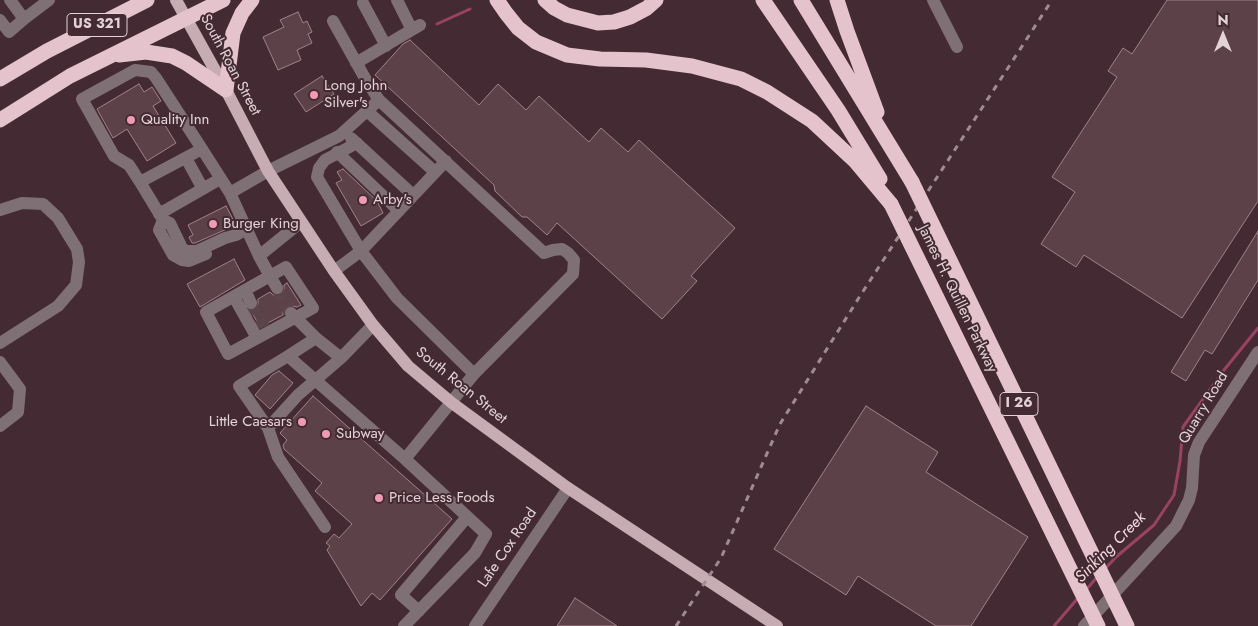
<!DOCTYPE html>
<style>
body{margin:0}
#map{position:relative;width:1258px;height:626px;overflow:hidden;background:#442b33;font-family:Jost,sans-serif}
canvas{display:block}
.north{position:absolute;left:1198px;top:10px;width:50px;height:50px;-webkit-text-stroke:4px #442b33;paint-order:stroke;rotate:0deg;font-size:14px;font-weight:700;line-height:20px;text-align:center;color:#e3d2d6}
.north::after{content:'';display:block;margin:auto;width:18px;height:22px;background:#e3d2d6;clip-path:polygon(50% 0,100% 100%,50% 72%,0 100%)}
</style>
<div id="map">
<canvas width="1258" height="626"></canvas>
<div class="north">N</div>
</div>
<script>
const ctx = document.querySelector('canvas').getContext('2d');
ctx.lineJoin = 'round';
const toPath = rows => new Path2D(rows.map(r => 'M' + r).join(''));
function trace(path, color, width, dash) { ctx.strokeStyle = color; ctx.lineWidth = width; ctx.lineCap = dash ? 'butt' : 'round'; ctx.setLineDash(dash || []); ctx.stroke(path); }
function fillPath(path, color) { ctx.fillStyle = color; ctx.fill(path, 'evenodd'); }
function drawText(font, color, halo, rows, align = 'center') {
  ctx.font = font + ' Jost,sans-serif'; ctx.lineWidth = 4; ctx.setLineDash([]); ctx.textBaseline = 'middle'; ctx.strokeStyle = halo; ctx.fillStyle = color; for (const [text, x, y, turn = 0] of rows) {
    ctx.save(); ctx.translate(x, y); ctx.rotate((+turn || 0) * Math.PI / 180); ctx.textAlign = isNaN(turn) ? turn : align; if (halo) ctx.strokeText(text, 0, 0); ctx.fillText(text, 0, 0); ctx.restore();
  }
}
const stream = toPath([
 [437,24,470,9],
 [1104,570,1116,557,1154,525,1174,495,1180,461,1183,427,1224,370,1258,328],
 [1086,590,1098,576],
 [1054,626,1078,598]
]);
const building = toPath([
 [1167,0,1258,0,1258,201,1182,318,1084,255,1076,267,1041,244,1075,192,1052,177,1117,77,1108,71,1123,48,1132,54,1167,0],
 [298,12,303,23,307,21,312,32,308,34,312,43,297,50,301,60,278,70,263,37,284,27,280,20,298,12],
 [410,40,479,105,498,84,526,110,539,96,589,142,601,128,628,152,639,140,735,228,691,276,697,281,662,319,557,223,547,235,527,217,522,217,495,191,494,185,375,75,403,44,410,40],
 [322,76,334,94,306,112,294,94,322,76],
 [139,84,144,92,152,87,161,101,153,106,176,143,147,161,127,129,113,138,97,109,139,84],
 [343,169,377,201,383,213,361,226,336,183,342,180,337,172,343,169],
 [226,206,236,225,195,243,192,243,189,237,193,235,188,225,226,206],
 [1258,231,1258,280,1212,354,1205,350,1186,381,1171,372,1258,231],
 [234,259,245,280,200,307,187,284,234,259],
 [287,283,301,305,297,307,288,305,283,310,283,315,260,327,251,311,258,307,258,299,270,292,273,295,281,295,284,292,284,285,287,283],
 [279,371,293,383,270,409,255,395,272,375,279,371],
 [313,396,452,519,380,600,372,593,361,606,327,550,330,546,326,543,334,534,339,538,352,524,315,491,322,483,284,449,283,445,287,440,280,433,313,396],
 [866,406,938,452,926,472,1028,537,971,626,936,626,858,576,846,595,774,549,866,406],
 [575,598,617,626,557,626,575,598]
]);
const minorTunnel = toPath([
 [277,288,290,313],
 [251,303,264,327]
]);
const minor = toPath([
 [10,0,24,19,49,0],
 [397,0,412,30],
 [933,0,957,47],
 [363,3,386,46],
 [0,20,9,32,24,19],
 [333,21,366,80,379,100,544,253,553,250,562,249,568,253,574,260,573,274,474,374,405,459],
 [356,63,420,25],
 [367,111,435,172],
 [351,138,413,195],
 [357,143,325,160,319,168,317,177,361,251,397,298,474,374],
 [202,149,140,182,129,165,114,156,82,99,135,70,151,72,156,78,202,149,230,193,268,171,339,136,379,100],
 [337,152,399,211],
 [186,158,203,189],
 [140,182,163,220,170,223,182,248,186,251,197,251,225,238,236,235,246,229],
 [230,193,259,256,301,222],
 [0,210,22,203,43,204,58,218,77,249,79,262,76,285,58,306,0,343],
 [159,214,220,179],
 [163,220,159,230,173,255,182,260,189,261,206,254],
 [259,256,270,276,206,312,228,354,313,308,286,267,270,276,277,288],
 [334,271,361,251,446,161],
 [245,290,251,303],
 [234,297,257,338],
 [291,313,316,338,341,358],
 [316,338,288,356,405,459,486,534,475,553,404,626],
 [288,356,239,386,268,428,278,457,325,527],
 [0,362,20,389,18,412,0,426],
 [268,428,298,395,341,358,373,325],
 [419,611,401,595,467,517],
 [475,626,568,488],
 [1084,626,1176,526,1189,500,1192,488,1194,455,1199,442,1258,352]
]);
const major = toPath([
 [176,0,226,90,268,171,334,271,373,325,408,366,452,403,568,488,777,626]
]);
const highway = toPath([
 [497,0,506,13,518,28,536,42,567,55,600,59,646,60,692,66,741,79,767,92,812,121,855,161,891,204],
 [545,0,554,8,567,15,598,23,614,22,630,17,647,8,656,0],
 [763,0,838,110,880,179],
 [801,0,912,182],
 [837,0,847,31,877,112],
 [119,55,146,52,172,56,186,63,226,90,233,33,242,13,252,0],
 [0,79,47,51,147,0],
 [0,120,70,76,223,0]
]);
const rail = toPath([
 [676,626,721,558,780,424,860,296,1052,0]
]);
const highwayBridge = toPath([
 [912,182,1127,626],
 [891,204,1098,626]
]);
const markers = [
 [314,95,5,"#f09ab5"],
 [131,120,5,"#f09ab5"],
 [363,200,5,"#f09ab5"],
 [213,224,5,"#f09ab5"],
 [302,422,5,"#f09ab5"],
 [326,434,5,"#f09ab5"],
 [379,498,5,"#f09ab5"]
];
const shields = [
 [97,25,60],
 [1019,404,38]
];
const shieldNames = [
 ["US 321",97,25],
 ["I 26",1019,404]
];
const streetNames = [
 ["South Roan Street",230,65,62],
 ["James H. Quillen Parkway",957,299,64],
 ["South Roan Street",461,386,39],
 ["Quarry Road",1204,408,-59],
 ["Lafe Cox Road",508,548,-56]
];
const poiNames = [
 ["Long John",324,86],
 ["Silver's",324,103],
 ["Quality Inn",141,120],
 ["Arby's",373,200],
 ["Burger King",223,224],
 ["Little Caesars",292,422,"right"],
 ["Subway",336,434],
 ["Price Less Foods",389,498]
];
const waterNames = [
 ["Sinking Creek",1111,548,-45]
];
trace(stream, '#994262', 3);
fillPath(building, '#5d4149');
trace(building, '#a0828a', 1);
trace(minorTunnel, '#5c444b', 12, [12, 6]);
trace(minor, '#7e7074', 12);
trace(major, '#c8acb4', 12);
trace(highway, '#e5c3cd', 15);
trace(rail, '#a08b91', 3, [6, 6]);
trace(highwayBridge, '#e5c3cd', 15);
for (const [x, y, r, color] of markers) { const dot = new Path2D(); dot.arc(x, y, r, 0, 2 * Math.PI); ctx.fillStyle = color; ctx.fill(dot); trace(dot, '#442b33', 2); }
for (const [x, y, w] of shields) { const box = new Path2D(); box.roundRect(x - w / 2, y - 11.5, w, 23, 4); ctx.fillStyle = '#442b33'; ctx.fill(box); trace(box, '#e3d2d6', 1); }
drawText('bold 14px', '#e3d2d6', null, shieldNames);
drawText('15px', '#e3d2d6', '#442b33', streetNames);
drawText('15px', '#e3d2d6', '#442b33', poiNames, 'left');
drawText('italic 16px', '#f3d9e0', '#442b33', waterNames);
</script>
